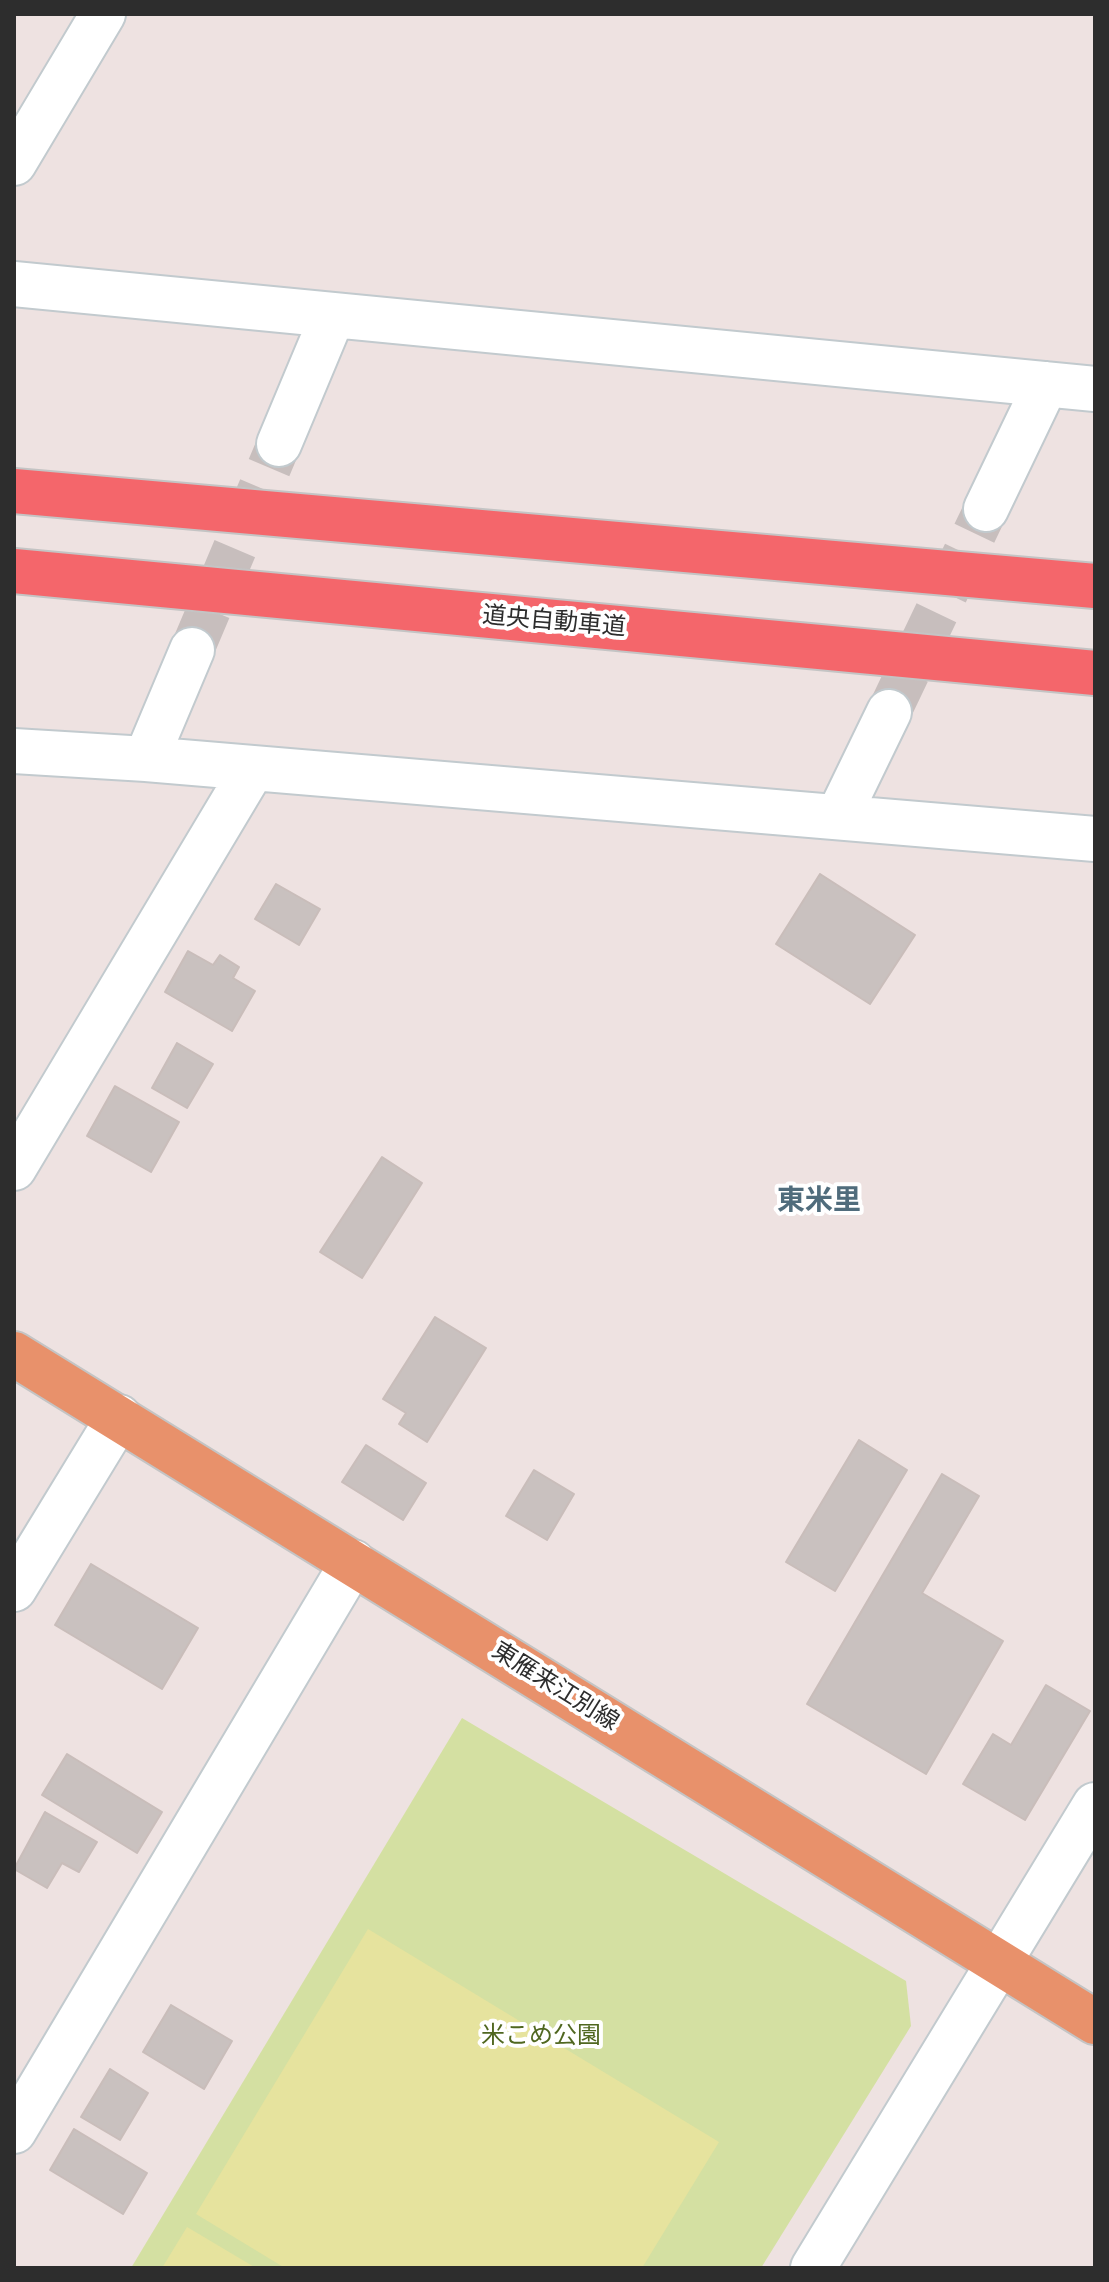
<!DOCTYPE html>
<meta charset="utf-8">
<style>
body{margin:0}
#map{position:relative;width:1109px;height:2282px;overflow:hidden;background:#eee2e1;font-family:Arial,sans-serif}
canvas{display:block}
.frame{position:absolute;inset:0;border:16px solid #2d2d2d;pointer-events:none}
</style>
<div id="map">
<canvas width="1109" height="2282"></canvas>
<div class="frame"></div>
</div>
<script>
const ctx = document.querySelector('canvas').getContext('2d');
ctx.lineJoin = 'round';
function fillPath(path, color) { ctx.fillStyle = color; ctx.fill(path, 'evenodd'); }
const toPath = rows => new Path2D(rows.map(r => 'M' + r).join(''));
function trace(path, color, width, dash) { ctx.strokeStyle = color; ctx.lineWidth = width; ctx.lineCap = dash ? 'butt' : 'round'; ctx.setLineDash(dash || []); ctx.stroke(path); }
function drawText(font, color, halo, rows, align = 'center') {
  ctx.font = font + ' Arial,"Noto Sans JP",sans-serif'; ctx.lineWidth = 8; ctx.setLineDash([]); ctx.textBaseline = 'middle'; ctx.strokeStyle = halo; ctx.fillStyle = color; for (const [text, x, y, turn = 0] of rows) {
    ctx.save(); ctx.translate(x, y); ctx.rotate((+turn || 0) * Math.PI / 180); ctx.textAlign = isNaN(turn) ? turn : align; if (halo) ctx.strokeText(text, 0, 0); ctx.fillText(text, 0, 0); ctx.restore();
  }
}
const green = toPath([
 [462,1718,906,1981,911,2026,761,2268,131,2268]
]);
const pitch = toPath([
 [368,1929,719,2142,642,2268,285,2268,196,2214],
 [187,2227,256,2268,162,2268]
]);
const building = toPath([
 [820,874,915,935,870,1004,776,944,820,874],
 [276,884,320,909,299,945,255,919,276,884],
 [188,951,213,965,220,955,239,967,233,978,255,991,232,1031,165,992,188,951],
 [177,1043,213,1064,187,1108,152,1088,177,1043],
 [115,1086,179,1122,151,1172,87,1136,115,1086],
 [382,1157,422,1183,362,1278,320,1252,382,1157],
 [435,1317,486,1348,427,1442,399,1424,406,1413,383,1399,435,1317],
 [859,1440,907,1470,835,1591,786,1562,859,1440],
 [366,1445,426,1483,403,1520,342,1482,366,1445],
 [534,1470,574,1494,547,1540,506,1516,534,1470],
 [942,1474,979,1496,922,1593,1003,1641,926,1774,807,1704,942,1474],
 [91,1564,198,1628,162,1689,55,1625,91,1564],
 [1046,1685,1090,1711,1025,1820,963,1784,993,1734,1011,1745,1046,1685],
 [67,1754,162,1812,137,1853,42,1795,67,1754],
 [45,1812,97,1842,79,1872,62,1863,47,1888,14,1869,45,1812],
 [171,2005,232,2041,204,2089,143,2052,171,2005],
 [110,2069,148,2093,120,2140,81,2117,110,2069],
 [74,2129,147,2173,123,2214,50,2170,74,2129]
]);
const minorTunnel = toPath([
 [192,650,279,444],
 [889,712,986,509]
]);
const minor = toPath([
 [14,163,103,14],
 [14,284,1095,389],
 [279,444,333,315],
 [986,509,1046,384],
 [14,751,146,759,1095,839],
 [146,759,192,650],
 [838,817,889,712],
 [14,1168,253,768],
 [14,1589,119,1417],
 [14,2131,353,1562],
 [813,2268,1095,1805]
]);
const major = toPath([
 [14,1354,1095,2022]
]);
const highway = toPath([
 [14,491,1095,586],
 [14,571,1095,673]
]);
const streetNames = [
 ["道央自動車道",554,622,5],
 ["東雁来江別線",555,1687,32]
];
const parkNames = [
 ["米こめ公園",541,2036]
];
const quarterNames = [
 ["東米里",819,1201]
];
fillPath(green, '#d4e0a2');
fillPath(pitch, '#e6e39e');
fillPath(building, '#c9c1bf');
trace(building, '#c9bdba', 2);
trace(minorTunnel, '#c7bebd', 44, [44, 22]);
trace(minor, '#c2cace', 48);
trace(major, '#c4c4c4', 48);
trace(highway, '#c4c4c4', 48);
trace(minor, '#fff', 44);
trace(major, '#e8916b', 44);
trace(highway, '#f4666b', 44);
drawText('24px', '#2d2d2d', '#fff', streetNames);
drawText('24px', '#506720', '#fff', parkNames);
drawText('bold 28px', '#506c7c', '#fff', quarterNames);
</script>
